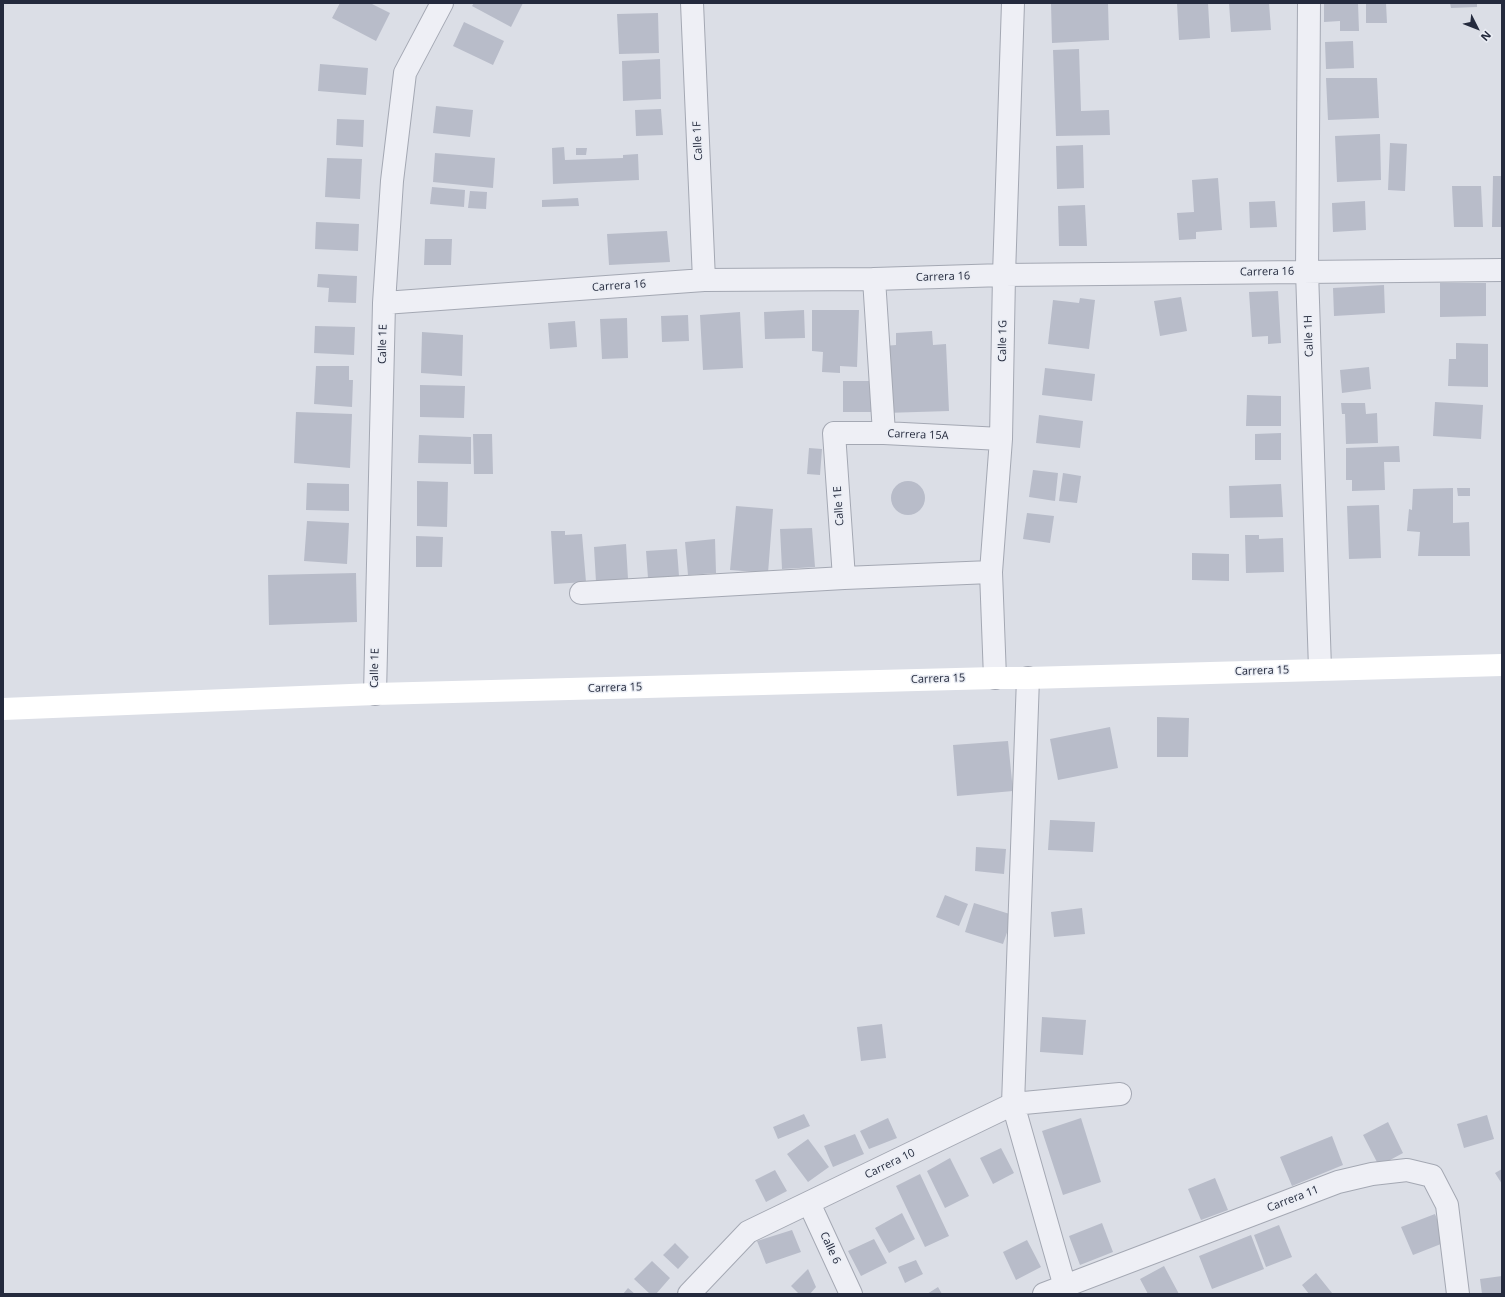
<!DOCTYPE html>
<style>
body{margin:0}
#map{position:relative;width:1505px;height:1297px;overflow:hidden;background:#dbdee6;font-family:"Open Sans",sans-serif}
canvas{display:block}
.frame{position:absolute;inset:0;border:4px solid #242a3d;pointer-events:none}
.north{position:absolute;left:1457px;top:8px;width:40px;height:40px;-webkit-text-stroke:3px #eaedf4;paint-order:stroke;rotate:132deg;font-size:11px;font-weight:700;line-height:16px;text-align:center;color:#242a3d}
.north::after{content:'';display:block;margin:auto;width:14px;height:18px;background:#242a3d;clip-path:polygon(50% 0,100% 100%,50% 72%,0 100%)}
</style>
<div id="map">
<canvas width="1505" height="1297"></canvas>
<div class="frame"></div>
<div class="north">N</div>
</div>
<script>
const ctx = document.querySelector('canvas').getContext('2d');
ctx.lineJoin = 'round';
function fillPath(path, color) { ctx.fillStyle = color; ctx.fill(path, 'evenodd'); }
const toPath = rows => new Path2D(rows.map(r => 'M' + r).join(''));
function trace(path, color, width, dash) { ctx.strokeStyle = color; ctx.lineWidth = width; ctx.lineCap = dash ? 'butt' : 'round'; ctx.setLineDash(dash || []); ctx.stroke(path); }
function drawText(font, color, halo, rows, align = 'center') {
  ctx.font = font + ' "Open Sans",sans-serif'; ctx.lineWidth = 3; ctx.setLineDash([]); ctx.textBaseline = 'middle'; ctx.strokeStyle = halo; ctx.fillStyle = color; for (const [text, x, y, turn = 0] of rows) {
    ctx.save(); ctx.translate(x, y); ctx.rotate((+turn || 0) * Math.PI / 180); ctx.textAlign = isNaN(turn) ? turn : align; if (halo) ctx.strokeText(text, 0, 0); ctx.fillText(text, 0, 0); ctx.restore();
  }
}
const building = toPath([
 [340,3,370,3,390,13,376,41,332,18],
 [474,3,523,3,511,27,472,6],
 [1051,3,1108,3,1109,40,1052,43],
 [1177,3,1208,3,1210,38,1179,40],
 [1229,3,1269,3,1271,30,1231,32],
 [1324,3,1358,3,1359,31,1340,31,1340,21,1324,22],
 [1366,3,1386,3,1387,23,1366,23],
 [1450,3,1477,3,1477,7,1451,8],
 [658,13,659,53,619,54,617,14],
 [464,22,504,41,493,65,453,46],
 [1353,41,1354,68,1326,69,1325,42],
 [1079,49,1081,111,1109,110,1110,135,1056,136,1053,50],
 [660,59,661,99,623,101,622,61],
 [320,64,368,68,366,95,318,91],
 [1326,78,1377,78,1379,118,1328,120],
 [436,106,473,110,470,137,433,133],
 [661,109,663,135,636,136,635,110],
 [337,119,364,120,363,147,336,145],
 [1380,134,1381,180,1337,182,1335,136],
 [1390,143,1407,144,1405,191,1388,190],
 [1083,145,1084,188,1057,189,1056,146],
 [564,147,565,160,623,158,623,155,638,154,639,180,553,184,552,148],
 [576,148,587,148,586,155,576,155],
 [435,153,495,158,493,188,433,182],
 [327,158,362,159,360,199,325,197],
 [1493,176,1502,176,1502,227,1492,227],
 [1218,178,1222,230,1196,232,1196,239,1179,240,1177,213,1194,212,1192,180],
 [1452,186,1481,186,1483,227,1454,227],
 [432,187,465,190,464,207,430,204],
 [470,191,487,192,486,209,468,208],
 [578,198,579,206,542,207,542,200],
 [1275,201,1277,227,1250,228,1249,202],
 [1365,201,1366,230,1333,232,1332,203],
 [1085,205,1087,246,1059,246,1058,206],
 [316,222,359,224,358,251,315,249],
 [667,231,670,262,609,265,607,234],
 [425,239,452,239,451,265,424,265],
 [318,274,357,276,356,303,328,302,329,288,317,287],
 [1440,283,1486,283,1486,316,1440,317],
 [1384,285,1385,313,1334,316,1333,288],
 [1278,291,1281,343,1268,344,1268,336,1252,337,1249,292],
 [1181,297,1187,331,1160,336,1154,301],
 [1080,298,1095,300,1089,349,1048,344,1053,300,1079,303],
 [804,310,805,338,765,339,764,312],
 [812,310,859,310,857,367,840,366,840,373,822,372,823,352,812,351],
 [740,312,743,368,703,370,700,315],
 [688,315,689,341,662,342,661,316],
 [627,318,628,358,602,359,600,319],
 [575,321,577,347,550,349,548,323],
 [315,326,355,327,354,355,314,353],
 [932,331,933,345,946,344,949,411,885,413,883,346,896,345,896,333],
 [422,332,463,335,462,376,421,373],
 [1456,343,1488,344,1488,387,1448,386,1449,359,1456,359],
 [316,366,349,366,349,380,353,380,352,407,314,404],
 [1369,367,1371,389,1342,393,1340,370],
 [1045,368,1095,374,1092,401,1042,395],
 [843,381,879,381,878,412,843,412],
 [420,385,465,386,464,418,420,417],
 [1247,395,1281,396,1281,426,1246,426],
 [1435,402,1483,405,1481,439,1433,436],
 [1341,403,1365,403,1366,414,1377,413,1378,443,1346,444,1345,414,1342,414],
 [296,412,352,414,350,468,294,463],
 [1039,415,1083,421,1080,448,1036,443],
 [1281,433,1281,460,1255,460,1255,434],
 [473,434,492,434,493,474,474,474],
 [419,435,471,437,471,464,418,463],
 [1399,446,1400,462,1384,462,1385,490,1352,491,1352,480,1346,480,1346,448],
 [809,448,822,449,820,475,807,474],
 [1033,470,1058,473,1055,501,1029,497],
 [1063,473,1081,476,1077,503,1059,501],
 [417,481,448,482,447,527,417,526],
 '891 498a17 17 0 1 1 34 0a17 17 0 1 1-34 0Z',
 [307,483,349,484,349,511,306,510],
 [1281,484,1283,517,1230,518,1229,486],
 [1453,488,1453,523,1469,522,1470,556,1418,556,1420,532,1407,531,1409,509,1412,510,1413,489],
 [1457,488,1470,488,1470,496,1458,496],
 [1379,505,1381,558,1349,559,1347,506],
 [736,506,773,509,768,573,730,570],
 [1027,513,1054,516,1050,543,1023,539],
 [307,521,349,523,347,564,304,561],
 [812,528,815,567,782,569,780,529],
 [551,531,565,531,565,535,582,534,586,582,554,584],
 [1245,535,1259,535,1259,539,1283,538,1284,572,1246,573],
 [416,536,443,537,442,567,416,567],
 [715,539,716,573,688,575,685,542],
 [626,544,628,579,596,582,594,547],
 [677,549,679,576,648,578,646,551],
 [1192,553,1229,554,1229,581,1192,580],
 [356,573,357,622,269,625,268,575],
 [1157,717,1189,718,1188,757,1157,757],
 [1110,727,1118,768,1058,780,1050,739],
 [1008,741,1013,791,957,796,953,745],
 [1050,820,1095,822,1093,852,1048,850],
 [976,847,1006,849,1004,874,975,871],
 [945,895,968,904,959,926,936,917],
 [974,903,1013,915,1003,944,965,932],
 [1082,908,1085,934,1054,937,1051,912],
 [1042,1017,1086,1020,1083,1055,1040,1052],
 [882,1024,886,1058,861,1061,857,1027],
 [804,1114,810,1126,778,1139,773,1127],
 [1487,1115,1494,1139,1464,1148,1457,1124],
 [888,1118,897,1138,869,1149,860,1131],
 [1081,1118,1101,1182,1063,1195,1042,1131],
 [1388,1122,1403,1153,1379,1166,1363,1135],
 [855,1134,864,1154,833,1167,824,1146],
 [1332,1136,1343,1165,1292,1186,1280,1157],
 [808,1139,829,1167,808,1182,787,1154],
 [1001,1148,1014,1173,993,1184,980,1158],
 [950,1158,969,1196,945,1208,927,1171],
 [1502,1169,1502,1184,1495,1173],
 [775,1170,787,1191,766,1202,755,1180],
 [920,1174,949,1236,925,1247,896,1186],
 [1215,1178,1228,1210,1201,1220,1188,1189],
 [902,1213,915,1239,889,1253,875,1228],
 [1435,1214,1446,1242,1413,1255,1401,1227],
 [1102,1223,1113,1252,1080,1265,1069,1236],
 [1279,1225,1292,1257,1266,1267,1254,1235],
 [792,1230,801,1252,766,1264,757,1241],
 [1251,1235,1264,1269,1212,1289,1199,1256],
 [874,1239,887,1263,861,1276,848,1251],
 [1027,1240,1041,1267,1016,1280,1003,1252],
 [675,1243,689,1257,678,1269,663,1255],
 [916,1260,923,1274,905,1283,898,1267],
 [652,1261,670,1278,656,1294,650,1294,634,1279],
 [1164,1266,1179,1294,1148,1294,1140,1279],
 [808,1269,816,1287,810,1294,799,1294,791,1286],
 [1316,1273,1332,1293,1330,1294,1309,1294,1302,1285],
 [1502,1276,1502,1294,1482,1294,1480,1279],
 [938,1287,942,1294,927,1294],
 [628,1288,635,1294,623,1294]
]);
const street = toPath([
 [692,3,704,280],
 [1309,3,1307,271,1320,669],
 [874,279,884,433],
 [384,303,704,280,874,279,1004,275,1502,270],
 [844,578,834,433,884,433,1001,439],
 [581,593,844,578,991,572],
 [995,678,991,572,1001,439,1004,275,1013,3],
 [1028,678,1013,1104,1067,1294],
 [375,694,384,303,392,181,405,73,442,3],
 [809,1203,851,1294],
 [689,1294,748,1232,1013,1104,1120,1094],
 [1044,1294,1338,1182,1372,1174,1407,1170,1432,1176,1447,1205,1458,1294]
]);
const secondary = toPath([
 [3,709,375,694,995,678,1028,678,1502,665]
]);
const streetNames = [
 ["Calle 1F",698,141,-93],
 ["Carrera 16",1267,272,-1],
 ["Carrera 16",943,277,-2],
 ["Carrera 16",619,286,-4],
 ["Calle 1H",1309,336,-92],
 ["Calle 1G",1003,341,-89],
 ["Calle 1E",383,344,-89],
 ["Carrera 15A",918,435,2],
 ["Calle 1E",839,506,-94],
 ["Calle 1E",375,668,-89],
 ["Carrera 15",1262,671,-2],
 ["Carrera 15",938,679,-2],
 ["Carrera 15",615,688,-2],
 ["Carrera 10",890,1164,-26],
 ["Carrera 11",1293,1199,-21],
 ["Calle 6",830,1248,65]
];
fillPath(building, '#b8bcc9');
trace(street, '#a4a8b3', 24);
trace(street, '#eeeff5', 22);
trace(secondary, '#fff', 22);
drawText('11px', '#242a3d', '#eaedf4', streetNames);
</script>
